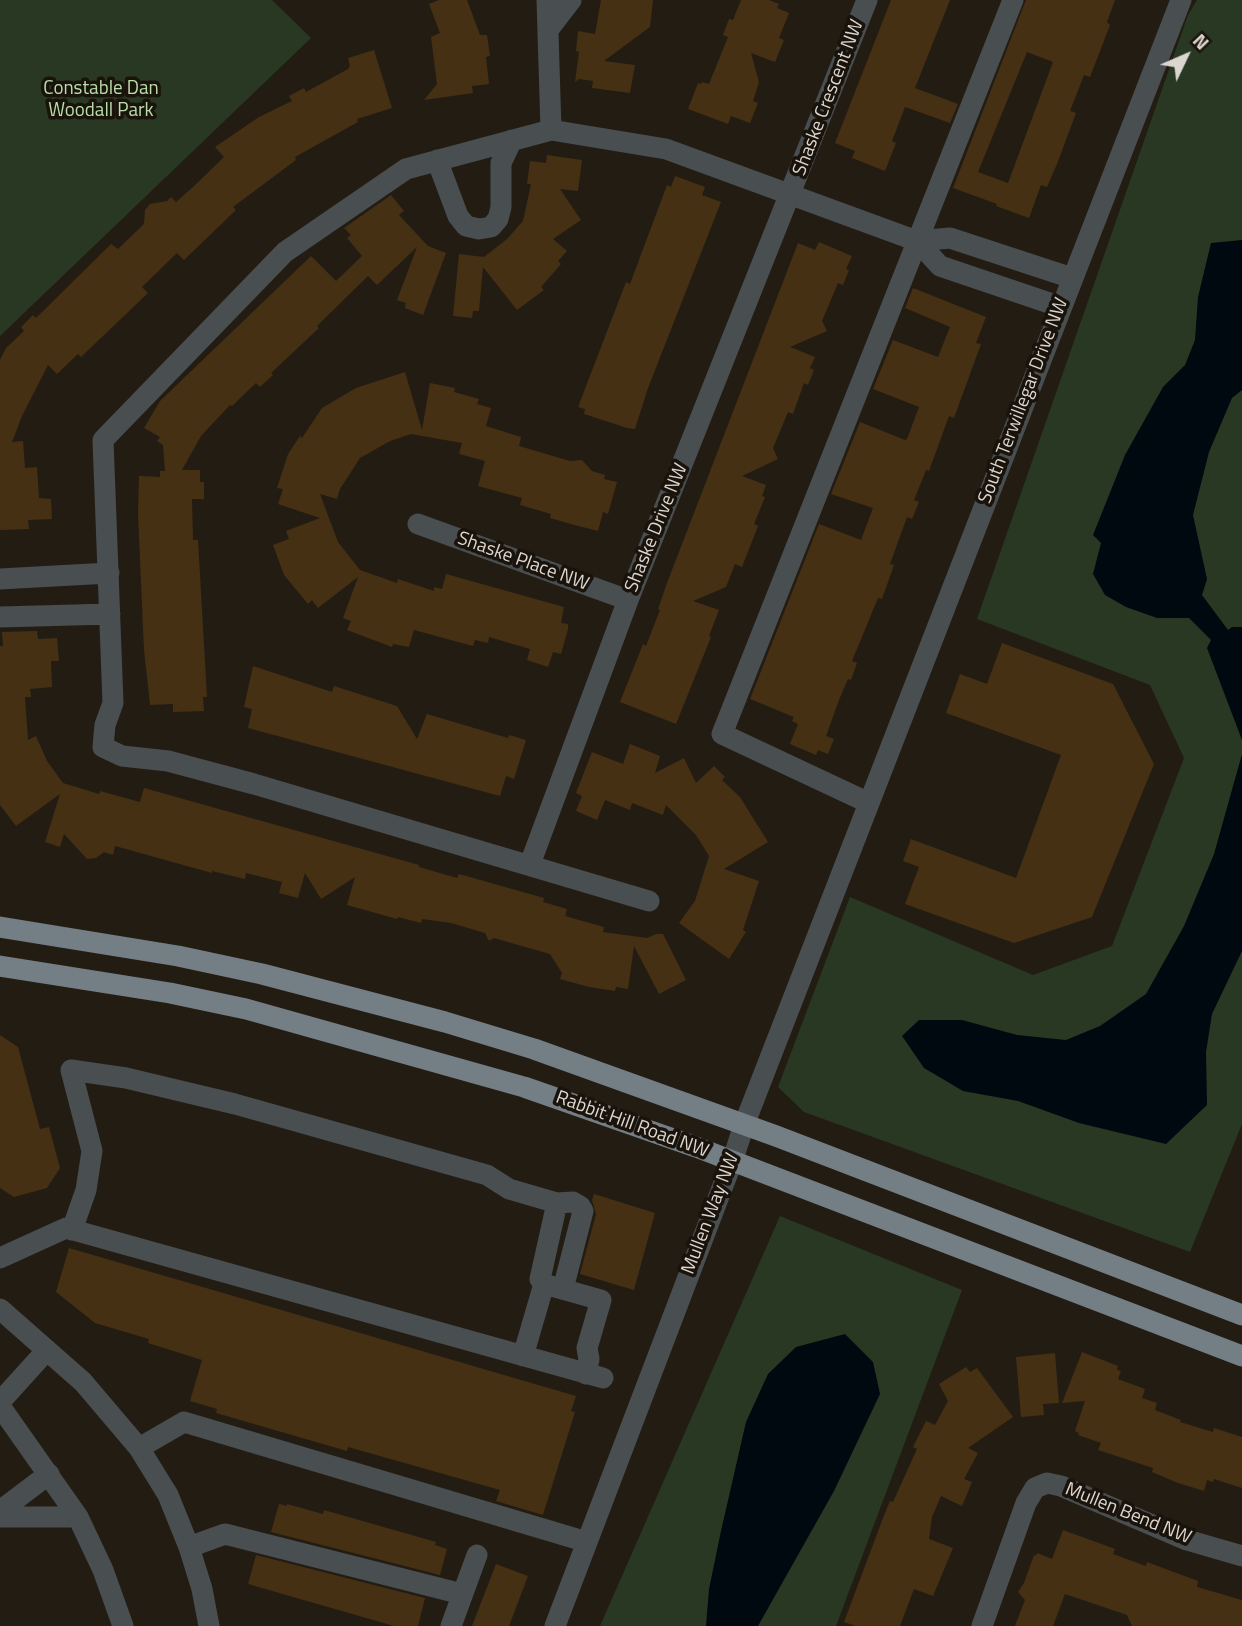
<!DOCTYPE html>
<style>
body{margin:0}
#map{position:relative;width:1242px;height:1626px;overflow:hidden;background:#231c13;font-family:"Titillium Web",sans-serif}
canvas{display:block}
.north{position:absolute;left:1151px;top:21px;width:70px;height:70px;-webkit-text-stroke:5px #19130b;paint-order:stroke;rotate:46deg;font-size:19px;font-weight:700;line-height:28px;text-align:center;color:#dbd6d0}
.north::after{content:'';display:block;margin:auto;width:24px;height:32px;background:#dbd6d0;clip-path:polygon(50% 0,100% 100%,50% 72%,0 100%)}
</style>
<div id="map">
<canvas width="1242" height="1626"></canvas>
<div class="north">N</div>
</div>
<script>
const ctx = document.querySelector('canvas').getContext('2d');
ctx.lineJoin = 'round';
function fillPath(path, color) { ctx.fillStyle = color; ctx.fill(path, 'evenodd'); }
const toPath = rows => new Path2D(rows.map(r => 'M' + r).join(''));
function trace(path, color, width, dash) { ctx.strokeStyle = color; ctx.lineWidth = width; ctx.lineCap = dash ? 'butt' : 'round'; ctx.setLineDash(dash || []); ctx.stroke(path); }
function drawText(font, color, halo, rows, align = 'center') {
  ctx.font = font + ' "Titillium Web",sans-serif'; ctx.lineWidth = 7; ctx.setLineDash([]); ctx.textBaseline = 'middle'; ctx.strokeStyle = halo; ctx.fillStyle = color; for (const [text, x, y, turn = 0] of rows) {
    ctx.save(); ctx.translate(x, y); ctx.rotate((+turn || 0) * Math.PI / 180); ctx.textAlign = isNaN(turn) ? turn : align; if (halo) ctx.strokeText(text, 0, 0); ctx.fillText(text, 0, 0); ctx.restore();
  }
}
const green = toPath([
 [0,0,272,0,311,38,0,336],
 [1197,0,1242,0,1242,1124,1190,1252,804,1112,778,1087,850,897,1033,975,1112,946,1184,758,1150,685,977,619,1188,15],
 [780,1216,962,1290,836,1626,600,1626]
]);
const water = toPath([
 [1242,240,1242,390,1232,398,1209,452,1193,515,1207,579,1202,595,1228,630,1232,627,1242,627,1242,740,1207,648,1211,640,1189,618,1157,618,1126,607,1105,595,1093,574,1101,543,1093,535,1125,455,1163,387,1185,365,1195,340,1198,297,1211,243],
 [1242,754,1242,951,1212,1014,1206,1052,1207,1105,1166,1144,1079,1123,1018,1101,963,1091,924,1068,902,1036,919,1020,962,1020,1017,1035,1066,1040,1100,1026,1146,994,1184,926,1214,854],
 [845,1334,873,1362,880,1394,834,1491,758,1626,706,1626,709,1589,721,1531,746,1422,768,1374,796,1347]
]);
const building = toPath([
 [439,0,467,0,480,35,487,35,490,56,486,57,489,84,472,86,473,93,424,100,437,84,431,37,440,33,429,4],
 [601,0,653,0,650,27,604,61,635,65,630,93,592,88,593,81,579,79,575,82,579,52,576,51,578,31,595,34],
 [741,0,769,0,779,4,777,8,789,13,779,38,784,40,775,62,751,53,759,82,753,101,758,103,750,123,731,116,728,124,688,109,698,83,701,84,702,82,709,84,728,37,723,35,729,19,733,20],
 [891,0,950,0,915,88,958,104,950,123,905,107,892,141,896,143,885,171,852,158,855,151,835,143],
 [1026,0,1115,0,1107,22,1110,25,1090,77,1084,75,1070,111,1076,113,1057,164,1047,187,1041,185,1029,218,996,206,997,204,953,188],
 [1027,52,1053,62,1008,183,978,172],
 [374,50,392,108,357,119,358,122,295,157,296,160,233,207,236,210,184,260,177,253,142,287,148,293,81,357,78,354,57,374,48,365,22,416,12,442,23,441,25,468,37,467,39,498,51,499,52,519,28,520,29,529,0,530,0,360,6,348,24,331,21,327,33,315,36,318,111,244,118,249,144,224,145,210,150,204,167,201,171,197,176,202,193,187,224,157,215,147,259,117,292,101,289,96,304,88,306,92,348,69,350,66,348,58],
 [547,155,582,160,578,191,560,189,581,220,553,239,567,251,558,261,561,264,541,287,544,290,517,310,483,267,479,311,473,311,472,318,453,316,459,254,484,257,507,239,523,221,531,184,527,184,530,161,546,163],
 [675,176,705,187,702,195,721,202,648,388,635,429,627,428,584,414,585,409,578,407,626,282,630,284,667,185,671,187],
 [391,195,404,211,399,215,428,246,446,253,423,315,405,308,406,303,397,300,417,247,377,285,368,276,317,326,319,328,271,373,273,375,260,387,256,383,232,406,230,405,201,436,182,470,200,470,200,482,204,482,204,499,192,499,193,540,198,540,207,697,203,697,204,711,173,712,173,704,150,705,144,650,138,514,139,476,160,477,160,471,165,471,163,445,157,441,160,437,144,428,160,401,311,256,336,281,362,256,347,238,351,235,344,228],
 [819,242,852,256,846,269,849,270,843,285,838,283,822,321,827,331,790,347,815,357,810,368,814,370,808,385,804,383,793,414,788,412,773,448,778,459,742,476,766,485,762,496,765,497,754,524,758,526,742,567,735,564,726,587,693,601,719,610,709,636,711,637,676,724,620,702,643,644,646,646,660,610,658,609,667,583,798,243,815,250],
 [913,288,986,317,976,343,981,344,954,418,949,416,929,471,926,470,914,500,919,502,912,519,907,517,890,564,894,565,882,599,878,598,852,661,857,663,851,680,848,679,839,700,826,736,834,739,828,754,818,750,816,755,790,744,798,724,792,721,794,717,750,699,819,524,861,540,873,508,831,494,860,422,905,440,907,439,919,407,873,389,893,340,938,357,950,327,905,308],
 [405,372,422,430,430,383,455,388,454,392,479,399,477,404,491,408,486,426,521,437,519,446,570,461,582,460,592,471,605,475,604,479,617,482,608,514,603,512,598,531,571,524,550,518,551,514,520,505,522,498,478,486,485,461,459,454,462,443,411,434,390,441,360,458,340,489,337,499,320,494,338,542,360,570,397,583,398,579,434,591,434,587,442,589,446,574,564,607,561,623,568,624,568,629,561,654,553,652,548,667,527,660,530,649,489,637,488,643,475,640,473,646,414,630,409,647,393,644,392,647,347,630,351,621,343,618,358,577,318,608,312,600,308,604,284,575,273,545,289,539,286,531,320,518,278,504,283,489,277,488,288,454,300,436,302,438,322,408,356,388],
 [37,631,38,639,57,638,59,661,51,661,52,687,30,689,31,697,25,697,28,740,36,736,47,761,63,783,99,794,100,791,140,802,144,788,419,865,419,867,457,878,459,874,544,898,543,902,567,909,565,916,604,927,603,932,647,938,656,934,663,934,686,980,659,994,634,946,628,989,616,987,615,991,589,987,560,979,562,973,550,954,494,938,489,941,485,933,451,923,422,919,421,923,398,917,397,919,347,905,355,877,321,899,305,873,298,898,279,893,282,882,246,873,245,879,212,871,212,873,115,846,113,855,104,852,96,858,87,859,64,834,60,847,45,842,60,794,16,826,0,805,0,646,3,646,2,632],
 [1002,643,1113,684,1154,764,1092,917,1014,943,905,904,919,867,903,861,911,839,1016,878,1061,755,946,713,960,674,987,684],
 [253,666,332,692,334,686,397,706,417,739,427,714,508,738,509,735,526,740,514,779,506,776,500,796,248,728,252,709,244,707],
 [630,744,660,756,655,773,684,758,696,783,714,766,725,777,722,780,740,797,768,842,724,869,759,881,743,930,746,932,729,959,679,923,695,901,709,856,696,835,666,805,663,815,632,803,630,810,605,800,597,820,576,811,582,796,576,793,592,752,623,764],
 [0,1035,18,1047,40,1129,49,1127,60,1168,47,1188,14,1197,0,1188],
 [594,1194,655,1213,634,1290,580,1274,596,1214,592,1200],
 [69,1248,576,1396,571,1411,575,1412,543,1515,496,1501,500,1490,348,1447,347,1451,216,1413,217,1409,190,1401,202,1360,148,1343,149,1339,95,1323,56,1292],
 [1082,1352,1118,1366,1117,1370,1121,1371,1118,1379,1145,1389,1142,1398,1157,1403,1155,1410,1181,1420,1180,1422,1213,1432,1214,1428,1242,1437,1242,1488,1214,1479,1213,1482,1207,1480,1204,1491,1178,1483,1152,1472,1153,1468,1098,1450,1101,1443,1078,1435,1079,1433,1075,1431,1085,1401,1062,1403],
 [1055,1353,1059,1403,1043,1404,1044,1415,1021,1417,1016,1357],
 [966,1367,970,1372,977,1368,1013,1417,968,1448,978,1453,964,1479,972,1482,962,1506,941,1496,932,1517,929,1539,953,1548,933,1596,914,1589,900,1626,856,1626,844,1622,883,1518,890,1501,893,1502,917,1449,913,1447,926,1421,935,1425,948,1401,939,1384],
 [279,1504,287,1506,287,1504,323,1514,324,1510,436,1542,435,1545,447,1549,440,1575,271,1532],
 [1063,1530,1115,1549,1113,1554,1146,1566,1147,1562,1171,1571,1198,1581,1197,1587,1242,1600,1242,1626,1132,1626,1127,1615,1065,1594,1053,1626,1015,1626,1025,1600,1018,1592,1024,1583,1034,1555,1036,1556,1037,1553,1052,1559],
 [256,1555,425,1598,418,1626,394,1626,248,1584],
 [496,1564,528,1576,509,1626,472,1626]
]);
const minor = toPath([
 [547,0,551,130],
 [548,30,571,0],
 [437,160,458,216,466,226,479,229,491,227,498,219,501,207,501,163,512,140],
 [917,241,940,266,1061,307],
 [418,524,628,600],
 [0,579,109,573],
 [0,617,110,614],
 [869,803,722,734,1013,0],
 [530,864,628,600,867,0],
 [649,901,254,784,168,761,122,756,103,747,105,725,113,703,103,440,285,252,406,169,551,130,666,149,917,241,950,238,1072,278],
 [557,1203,573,1202,580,1206,583,1211,563,1289],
 [72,1230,86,1190,92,1151,71,1070,126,1078,235,1104,487,1175,509,1189,557,1203,540,1279,544,1284,601,1300,587,1348,589,1359,586,1374],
 [0,1258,66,1228,603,1378],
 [0,1309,83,1382,139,1448,168,1495,189,1547,202,1589,209,1626],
 [523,1356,544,1284],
 [0,1402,47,1350],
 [0,1406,78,1517,103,1570,123,1626],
 [139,1448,184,1422,587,1542],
 [0,1511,49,1474],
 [0,1517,78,1517],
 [189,1547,225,1534,462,1594],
 [451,1626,477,1555],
 [555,1626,732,1162,744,1125,1181,0],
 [982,1626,1026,1503,1035,1488,1047,1483,1061,1486,1187,1540,1242,1556]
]);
const major = toPath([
 [0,927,178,956,262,974,445,1022,534,1049,776,1136,1242,1315],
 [0,966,170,993,246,1009,524,1087,696,1147,1242,1356]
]);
const parkNames = [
 ["Constable Dan",101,89],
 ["Woodall Park",101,111]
];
const streetNames = [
 ["Shaske Crescent NW",829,98,-69],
 ["South Terwillegar Drive NW",1024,401,-69],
 ["Shaske Drive NW",657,528,-68],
 ["Shaske Place NW",523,562,20],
 ["Rabbit Hill Road NW",632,1125,20],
 ["Mullen Way NW",711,1214,-69],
 ["Mullen Bend NW",1128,1514,22]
];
fillPath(green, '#293823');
fillPath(water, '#000810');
fillPath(building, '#453014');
trace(minor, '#494e51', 21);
trace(major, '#747e85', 21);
drawText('19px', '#b8deaa', '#19130b', parkNames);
drawText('19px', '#dbd6d0', '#19130b', streetNames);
</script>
